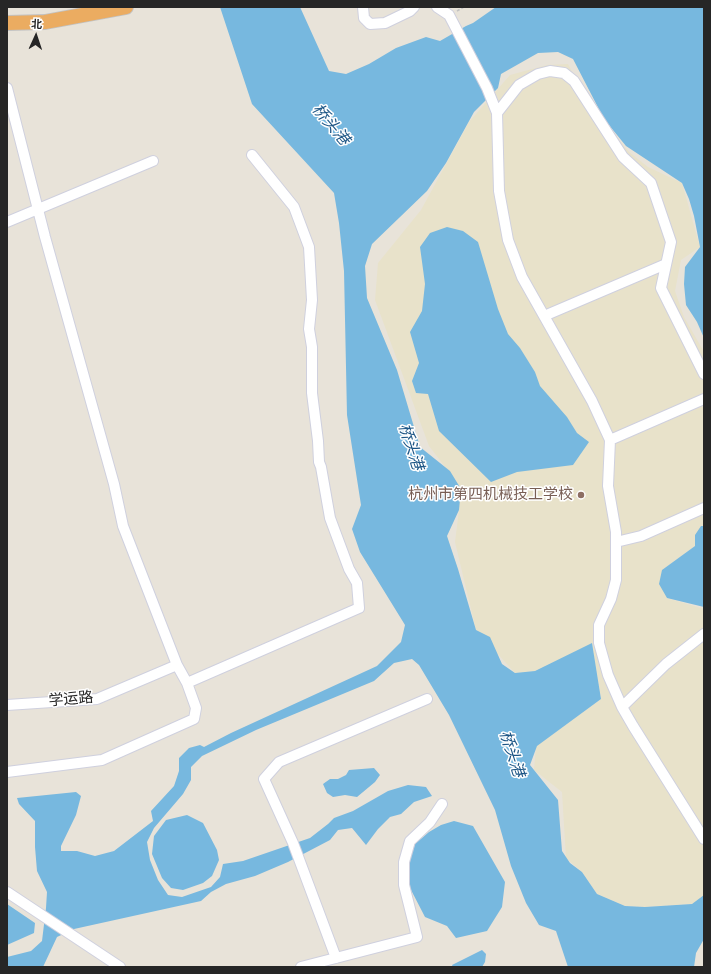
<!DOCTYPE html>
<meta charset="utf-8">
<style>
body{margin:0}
#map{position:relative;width:711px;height:974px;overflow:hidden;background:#e8e3d9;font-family:"Titillium Web","Noto Sans SC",sans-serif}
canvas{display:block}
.frame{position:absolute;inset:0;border:8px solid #262626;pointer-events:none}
.north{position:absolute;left:16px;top:16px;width:40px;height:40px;-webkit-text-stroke:3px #fff;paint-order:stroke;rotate:3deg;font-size:11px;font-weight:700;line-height:16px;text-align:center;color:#262626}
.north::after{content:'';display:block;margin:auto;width:14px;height:18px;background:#262626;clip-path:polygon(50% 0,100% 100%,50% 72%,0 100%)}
</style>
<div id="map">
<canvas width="711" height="974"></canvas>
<div class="frame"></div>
<div class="north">北</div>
</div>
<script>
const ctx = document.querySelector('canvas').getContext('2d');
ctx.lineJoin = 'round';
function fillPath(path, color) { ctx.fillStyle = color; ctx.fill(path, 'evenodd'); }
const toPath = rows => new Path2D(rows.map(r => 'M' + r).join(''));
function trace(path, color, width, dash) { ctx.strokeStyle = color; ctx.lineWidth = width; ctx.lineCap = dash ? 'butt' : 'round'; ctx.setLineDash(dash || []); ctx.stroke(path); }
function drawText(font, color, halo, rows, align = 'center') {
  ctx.font = font + ' "Titillium Web","Noto Sans SC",sans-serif'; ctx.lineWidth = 3; ctx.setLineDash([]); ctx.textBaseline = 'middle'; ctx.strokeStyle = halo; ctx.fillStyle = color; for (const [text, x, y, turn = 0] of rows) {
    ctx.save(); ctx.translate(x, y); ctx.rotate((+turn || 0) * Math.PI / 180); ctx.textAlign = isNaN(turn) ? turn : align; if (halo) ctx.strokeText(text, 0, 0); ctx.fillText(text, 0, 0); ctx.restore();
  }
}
const education = toPath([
 [568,64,588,103,629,152,648,167,682,183,700,247,681,260,675,291,684,317,704,352,704,525,701,526,695,546,662,570,667,598,704,609,704,898,692,904,645,907,625,906,597,894,582,872,566,858,562,792,534,770,536,746,601,699,592,644,535,671,515,673,476,630,455,542,459,510,456,481,429,446,375,300,378,263,421,210,469,122,510,75,547,65]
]);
const water = toPath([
 [220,7,300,7,329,71,346,74,369,64,396,48,426,37,440,41,466,26,473,23,496,7,704,7,704,338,697,322,686,305,684,284,685,267,700,247,694,216,689,199,682,183,626,146,604,119,573,59,558,52,538,53,501,74,498,88,474,112,446,163,427,191,372,244,365,266,367,298,397,370,420,447,450,471,461,489,459,510,447,536,458,569,476,630,490,637,502,664,515,673,535,671,592,643,601,699,537,746,530,765,558,800,562,851,570,863,582,872,597,894,625,906,645,907,692,904,704,895,704,939,696,953,694,967,568,967,556,931,539,925,526,903,511,866,495,810,449,715,419,665,412,659,394,663,374,681,256,730,202,756,191,767,191,780,183,794,154,828,147,842,150,860,158,880,168,895,182,897,211,887,220,877,223,864,243,861,310,838,328,824,334,818,353,811,388,791,408,785,426,787,432,796,414,802,401,814,390,817,378,829,366,845,352,828,338,830,330,840,288,862,255,876,226,884,211,892,201,901,74,929,57,937,43,967,7,967,7,957,31,951,42,941,46,908,47,892,37,871,35,847,35,821,19,804,17,798,76,792,81,796,76,815,61,846,61,851,77,851,95,856,114,851,153,821,151,811,174,786,179,771,179,758,189,748,200,745,204,747,231,733,377,666,401,642,405,625,360,552,352,529,361,505,347,415,344,271,339,223,334,193,252,104],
 [447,227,463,231,478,242,498,309,508,334,520,348,535,372,540,386,567,417,577,433,589,442,573,465,517,472,491,482,439,431,428,394,416,393,412,381,419,363,410,332,422,311,425,284,420,247,430,233],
 [701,526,704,526,704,607,667,598,659,584,662,570,695,546,695,535],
 [374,768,380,775,375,782,357,797,345,795,333,797,327,793,323,784,330,779,338,779,346,775,349,770],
 [187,815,203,823,217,850,219,860,212,876,203,883,183,890,171,888,162,878,152,854,154,836,166,820],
 [454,821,473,826,505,882,502,907,487,931,456,938,447,926,425,917,410,888,407,868,415,844,429,832,441,825],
 [7,904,35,923,34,933,7,945],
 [482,950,486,954,485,962,482,967,453,967,452,965]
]);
const path = toPath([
 [457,11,464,7]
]);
const minor = toPath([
 [363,7,364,18,370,24,385,23,410,11,414,7],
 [437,7,449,15,487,88,497,113,499,191,508,240,522,277,592,401,610,440,608,486,616,532,616,580,611,599,599,625,599,643,608,675,622,707,666,664,704,634],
 [7,88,45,237,114,484,123,526,177,665,187,683,196,708,194,719,102,760,7,772],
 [497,113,519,85,538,74,550,71,564,73,574,81,623,157,651,183,671,242,661,288,704,374],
 [7,222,153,161],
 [544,316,666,264],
 [610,440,704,399],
 [616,542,641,536,704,508],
 [187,683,359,608,357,583,349,569,330,518,321,467,319,462,318,441,312,393,312,347,309,329,312,300,309,247,294,207,252,155],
 [7,705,97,699,177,665],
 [622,707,633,726,704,839],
 [7,892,120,967],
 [336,958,293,843,264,779,279,762,427,699],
 [301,967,417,937,404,885,404,862,410,841,430,822,442,804]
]);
const highway = toPath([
 [7,23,45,22,126,7]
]);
const markers = [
 [581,495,4,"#8d6e63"]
];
const educationNames = [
 ["杭州市第四机械技工学校",573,495]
];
const streetNames = [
 ["学运路",71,700,-5]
];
const waterNames = [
 ["桥头港",330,125,50],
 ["桥头港",410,447,72],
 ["桥头港",511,754,72]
];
fillPath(education, '#e8e2ca');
fillPath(water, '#77b8df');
trace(minor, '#cfd0de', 12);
trace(highway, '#c2c2c2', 16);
trace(path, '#c2c2c2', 1.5, [3, 2]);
trace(minor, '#fff', 10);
trace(highway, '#ebac61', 14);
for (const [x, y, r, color] of markers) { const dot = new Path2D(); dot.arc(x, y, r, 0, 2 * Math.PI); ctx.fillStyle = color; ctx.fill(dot); trace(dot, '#fff', 1.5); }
drawText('15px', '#785e54', '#fff', educationNames, 'right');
drawText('15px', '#262626', '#fff', streetNames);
drawText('italic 16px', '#1c5585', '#fff', waterNames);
</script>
